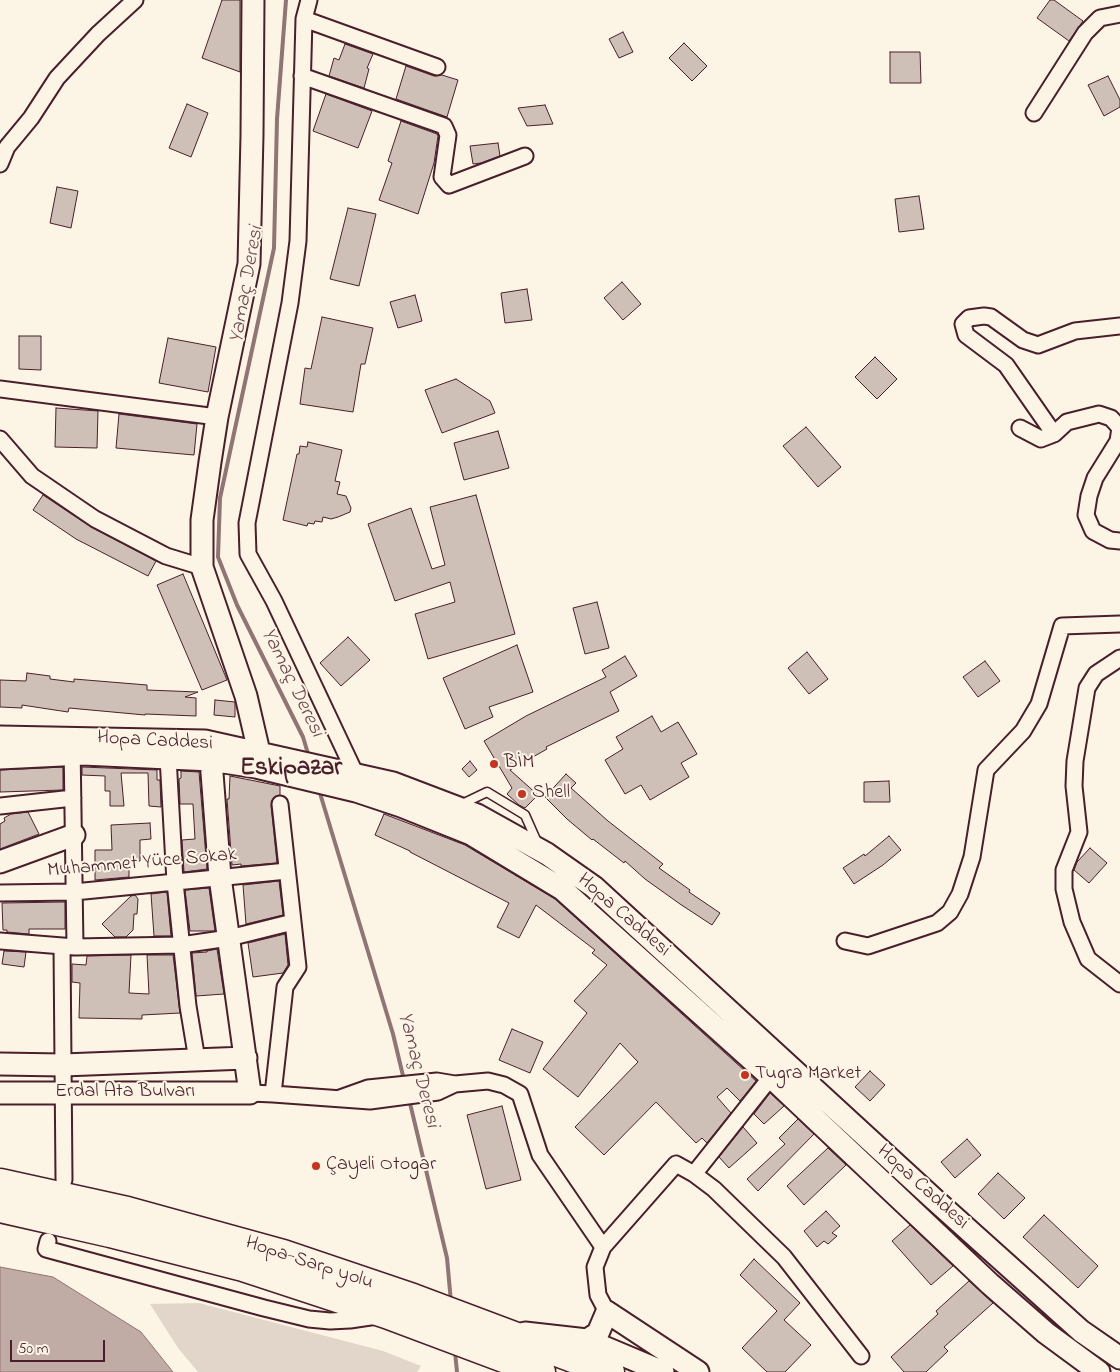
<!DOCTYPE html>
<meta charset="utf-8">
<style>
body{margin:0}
#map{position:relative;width:1120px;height:1372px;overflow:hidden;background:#fcf5e5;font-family:"Indie Flower",sans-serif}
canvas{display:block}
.scale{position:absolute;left:10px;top:1340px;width:95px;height:22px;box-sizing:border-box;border:2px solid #4a1f2b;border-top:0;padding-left:6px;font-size:15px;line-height:18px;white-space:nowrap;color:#4a1f2b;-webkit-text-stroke:4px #fcf5e5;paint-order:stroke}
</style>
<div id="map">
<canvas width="1120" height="1372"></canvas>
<div class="scale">50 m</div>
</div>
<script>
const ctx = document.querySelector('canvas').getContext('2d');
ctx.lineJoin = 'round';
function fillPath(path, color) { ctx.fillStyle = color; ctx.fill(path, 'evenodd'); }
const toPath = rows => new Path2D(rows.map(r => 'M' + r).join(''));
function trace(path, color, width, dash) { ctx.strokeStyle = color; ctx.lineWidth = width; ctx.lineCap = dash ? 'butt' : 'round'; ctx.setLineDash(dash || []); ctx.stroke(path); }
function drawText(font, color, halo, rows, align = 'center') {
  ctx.font = font + ' "Indie Flower",sans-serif'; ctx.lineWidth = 4; ctx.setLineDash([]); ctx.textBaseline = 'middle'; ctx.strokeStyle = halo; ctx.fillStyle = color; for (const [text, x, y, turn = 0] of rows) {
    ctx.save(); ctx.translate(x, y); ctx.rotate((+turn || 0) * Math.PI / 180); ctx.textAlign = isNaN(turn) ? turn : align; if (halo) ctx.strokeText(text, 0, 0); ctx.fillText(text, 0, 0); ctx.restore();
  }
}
const green = toPath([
 [199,1303,383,1351,421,1366,417,1372,198,1372,178,1348,150,1304]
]);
const water = toPath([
 [0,1267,53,1277,141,1332,173,1372,0,1372,0,1267]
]);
const stream = toPath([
 [286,0,277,119,274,248,220,498,218,557,237,605,303,737,309,757],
 [319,790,393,1034,404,1080],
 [409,1099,447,1258,451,1302],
 [455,1352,457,1372]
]);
const building = toPath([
 [222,0,240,0,240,72,202,58,222,0],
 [1050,0,1054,0,1083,21,1069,41,1037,18,1050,0],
 [623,32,633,52,619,58,609,39,623,32],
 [684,43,707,66,692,81,669,58,684,43],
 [345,44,373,54,367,68,369,69,364,88,329,76,334,58,339,60,345,44],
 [890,52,920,52,921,83,890,83,890,52],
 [406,66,434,76,442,75,458,80,447,117,396,99,406,66],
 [1108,76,1120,100,1120,107,1104,116,1088,85,1108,76],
 [326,94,372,111,358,148,313,131,326,94],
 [187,104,208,113,191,157,169,148,187,104],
 [545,105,553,124,527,126,518,108,545,105],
 [401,121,437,134,438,136,434,163,418,214,379,200,392,163,388,161,401,121],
 [498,143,500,156,481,163,473,164,470,146,498,143],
 [57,187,78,191,71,228,50,223,57,187],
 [919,196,924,229,899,232,895,199,919,196],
 [348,208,376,214,359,286,330,279,348,208],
 [622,282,641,304,623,320,604,298,622,282],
 [527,289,532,320,505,323,501,293,527,289],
 [415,295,422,321,398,328,390,302,415,295],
 [322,317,373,328,365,364,361,364,353,412,300,404,305,368,311,369,322,317],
 [19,336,41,336,41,370,19,369,19,336],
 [168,338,216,347,208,392,159,383,168,338],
 [875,357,897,379,877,399,855,377,875,357],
 [456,379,490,401,495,413,442,433,425,390,456,379],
 [56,408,98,411,97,448,55,447,56,408],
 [119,414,197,424,194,455,116,448,119,414],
 [806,427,841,467,818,487,783,446,806,427],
 [498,431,509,468,464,480,454,443,498,431],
 [308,442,342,450,335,481,340,482,337,494,346,496,351,508,350,512,338,517,331,519,323,517,322,522,315,521,314,524,308,523,307,526,283,520,297,454,299,454,300,446,307,447,308,442],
 [43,495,91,527,156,561,148,576,76,539,33,510,43,495],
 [476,495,515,634,428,659,415,614,455,602,450,582,395,601,368,524,411,508,432,569,445,565,430,507,476,495],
 [183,574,227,680,202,690,157,585,183,574],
 [597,602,609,648,585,654,573,608,597,602],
 [348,637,370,660,341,686,320,663,348,637],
 [517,645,533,692,489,707,493,717,465,729,443,678,517,645],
 [807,652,828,679,809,694,788,668,807,652],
 [625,656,637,676,610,692,619,711,546,747,547,749,510,770,538,795,525,808,519,805,507,794,512,788,484,741,526,716,606,677,602,670,625,656],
 [985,661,1000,681,978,697,963,677,985,661],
 [27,673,50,676,50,679,74,682,74,679,147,685,147,690,198,692,185,697,196,698,196,716,145,714,145,715,69,708,68,712,22,705,22,708,0,707,0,680,26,681,27,673],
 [215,700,235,702,235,717,214,715,215,700],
 [652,716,661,732,678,722,697,754,681,763,689,777,650,800,641,785,625,794,605,760,623,749,616,737,652,716],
 [470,761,477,770,469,777,462,769,470,761],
 [63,767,63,790,0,792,0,770,63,767],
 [82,767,157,770,157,780,160,780,161,807,149,806,148,773,121,773,124,806,110,806,110,791,105,791,105,776,82,775,82,767],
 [181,771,199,772,207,869,184,872,182,840,195,839,193,804,180,804,179,779,181,778,181,771],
 [566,774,576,783,571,788,608,821,663,864,659,868,690,890,689,892,720,913,712,925,680,904,645,879,625,861,624,863,593,839,592,840,567,819,545,797,566,774],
 [230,776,280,786,280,795,274,797,271,805,277,863,241,866,241,864,232,865,227,799,229,799,230,776],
 [889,781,890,802,864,802,864,782,889,781],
 [28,812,39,834,0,849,0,824,5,821,4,818,11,814,28,812],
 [384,814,465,845,555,899,756,1081,740,1101,727,1088,717,1097,731,1113,707,1143,702,1138,696,1143,656,1102,604,1155,575,1127,638,1062,620,1043,578,1097,543,1069,587,1013,574,1001,607,965,592,953,595,950,536,905,519,938,497,927,509,903,410,852,410,851,375,835,384,814],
 [150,823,151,839,140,840,140,861,129,861,129,877,95,880,95,850,112,850,111,825,150,823],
 [889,836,901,850,883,865,854,884,843,868,864,854,865,856,889,836],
 [1090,848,1107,863,1089,883,1074,870,1077,862,1090,848],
 [279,881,283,915,246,924,243,885,279,881],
 [209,888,215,931,190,931,185,890,209,888],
 [167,892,171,936,154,936,151,894,167,892],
 [135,895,138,899,137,914,134,914,133,930,126,937,115,937,102,924,131,896,135,895],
 [65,902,65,929,29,929,29,934,7,932,7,930,3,930,2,903,65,902],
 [285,934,288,965,283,973,253,977,248,943,285,934],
 [217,949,224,994,196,996,192,953,207,952,207,951,217,949],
 [4,951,26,952,24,967,2,964,4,951],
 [131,955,129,993,149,994,147,955,173,955,180,1013,142,1015,142,1019,79,1018,80,983,72,982,72,964,86,965,87,956,131,955],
 [512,1029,543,1042,530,1073,499,1060,512,1029],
 [870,1071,885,1085,870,1101,855,1087,870,1071],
 [770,1093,784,1106,764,1124,754,1114,770,1093],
 [502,1106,521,1180,486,1189,467,1115,502,1106],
 [798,1119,814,1134,758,1191,747,1179,785,1144,779,1138,798,1119],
 [743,1127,757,1143,729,1168,719,1157,743,1127],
 [967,1139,981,1155,955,1178,941,1162,967,1139],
 [828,1148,846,1165,804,1205,787,1186,828,1148],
 [998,1173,1025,1198,1004,1219,978,1194,998,1173],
 [826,1211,840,1226,832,1233,837,1236,828,1244,824,1241,817,1247,804,1231,826,1211],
 [1044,1215,1098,1266,1078,1288,1023,1237,1044,1215],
 [910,1225,953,1266,931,1285,892,1241,910,1225],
 [754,1259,800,1303,784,1320,811,1345,785,1372,767,1372,742,1348,777,1311,740,1275,754,1259],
 [969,1281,993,1303,944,1347,948,1351,926,1372,904,1372,891,1357,938,1314,936,1311,969,1281]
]);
const lane = toPath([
 [460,805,487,792,525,815,537,842]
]);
const street = toPath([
 [309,0,304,19,298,241,290,303,247,523,248,554,274,601,356,775],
 [304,19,437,67],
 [302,76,444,126,448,135,442,177,449,185,525,156],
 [1034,113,1085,33,1100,18,1120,14],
 [0,164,7,147,31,118,57,78,98,34,135,0],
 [0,389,217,417],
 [1020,428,1041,439,1054,434,1067,422,1099,414,1111,418,1120,428,1118,441,1095,478,1089,496,1086,515,1093,531,1110,540,1120,541],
 [1054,434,1006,365,966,335,963,324,969,318,984,316,991,317,1023,340,1038,345,1075,331,1120,326],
 [0,439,32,476,95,519,166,556,202,567],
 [1120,658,1096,674,1087,688,1075,761,1074,786,1079,832,1064,870,1064,889,1072,922,1088,959,1120,984],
 [72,744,75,947],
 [168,757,175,882,188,1006,197,1060],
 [0,806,73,798],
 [0,893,74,892,287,871],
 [0,941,75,947,181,945,229,938,293,922],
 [845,941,868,946,937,923,950,912,960,894,972,857,986,770,1023,731,1039,704,1062,626,1120,624],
 [62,946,64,1180],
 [250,1093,273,1094,285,987,298,967,280,804],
 [273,1094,370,1101,438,1092,455,1084],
 [340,1098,368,1088,437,1081,455,1084,488,1081,504,1085,520,1094,540,1155,603,1247],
 [694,1174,771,1077],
 [48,1241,46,1249,264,1308,309,1319,330,1321,350,1320,377,1316],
 [607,1312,598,1295,595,1267,603,1247,676,1164,694,1174,714,1189,784,1257,861,1356]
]);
const secondary = toPath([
 [253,0,252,135,249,264,217,417,210,462,202,520,202,567,246,696,259,752],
 [0,737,205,741,393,783,477,815,547,854,594,887,935,1200,1081,1331,1120,1358],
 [0,758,83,754,211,760,256,767,356,791,401,806,471,834,562,889,771,1077,990,1284,1046,1333,1099,1372],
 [0,862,74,835],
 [0,1064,63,1065,246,1058],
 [0,1093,250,1093,220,877,211,760],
 [525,1333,587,1340,663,1372],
 [587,1340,598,1333,607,1312,698,1372]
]);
const highway = toPath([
 [0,1183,127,1211,283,1254,413,1298,610,1372],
 [0,1208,110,1233,243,1267,386,1314,541,1372]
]);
const markers = [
 [494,764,5,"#c8321e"],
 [522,794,5,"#c8321e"],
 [745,1075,5,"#c8321e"],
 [316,1166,5,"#c8321e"]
];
const streetNames = [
 ["Hopa Caddesi",155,742,3],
 ["Muhammet Yüce Sokak",142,864,-5],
 ["Hopa Caddesi",623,916,41],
 ["Erdal Ata Bulvarı",125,1093],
 ["Hopa Caddesi",922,1188,42],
 ["Hopa-Sarp yolu",309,1264,18]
];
const poiNames = [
 ["BİM",504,764],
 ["Shell",532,794],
 ["Tugra Market",755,1075],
 ["Çayeli Otogar",326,1166]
];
const waterNames = [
 ["Yamaç Deresi",248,285,-80],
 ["Yamaç Deresi",291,683,64],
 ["Yamaç Deresi",417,1070,76]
];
const districtNames = [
 ["Eskipazar",291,770]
];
fillPath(green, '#e2d5ca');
fillPath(water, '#c0aca5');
trace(water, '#917474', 1);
trace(stream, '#917474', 4);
fillPath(building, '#cfc0b7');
trace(building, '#4a1f2b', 1);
trace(lane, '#4a1f2b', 11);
trace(street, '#4a1f2b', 19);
trace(secondary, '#4a1f2b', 25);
trace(highway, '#4a1f2b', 31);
trace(lane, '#fcf5e5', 8);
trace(street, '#fcf5e5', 15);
trace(secondary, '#fcf5e5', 21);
trace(highway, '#fcf5e5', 28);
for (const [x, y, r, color] of markers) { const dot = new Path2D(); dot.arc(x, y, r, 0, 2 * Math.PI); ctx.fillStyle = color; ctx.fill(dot); trace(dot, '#fcf5e5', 2); }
drawText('20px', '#4a1f2b', '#fcf5e5', streetNames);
drawText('20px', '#4a1f2b', '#fcf5e5', poiNames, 'left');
drawText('italic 21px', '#6d4950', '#fcf5e5', waterNames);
drawText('bold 25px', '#4a1f2b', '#fcf5e5', districtNames);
</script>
